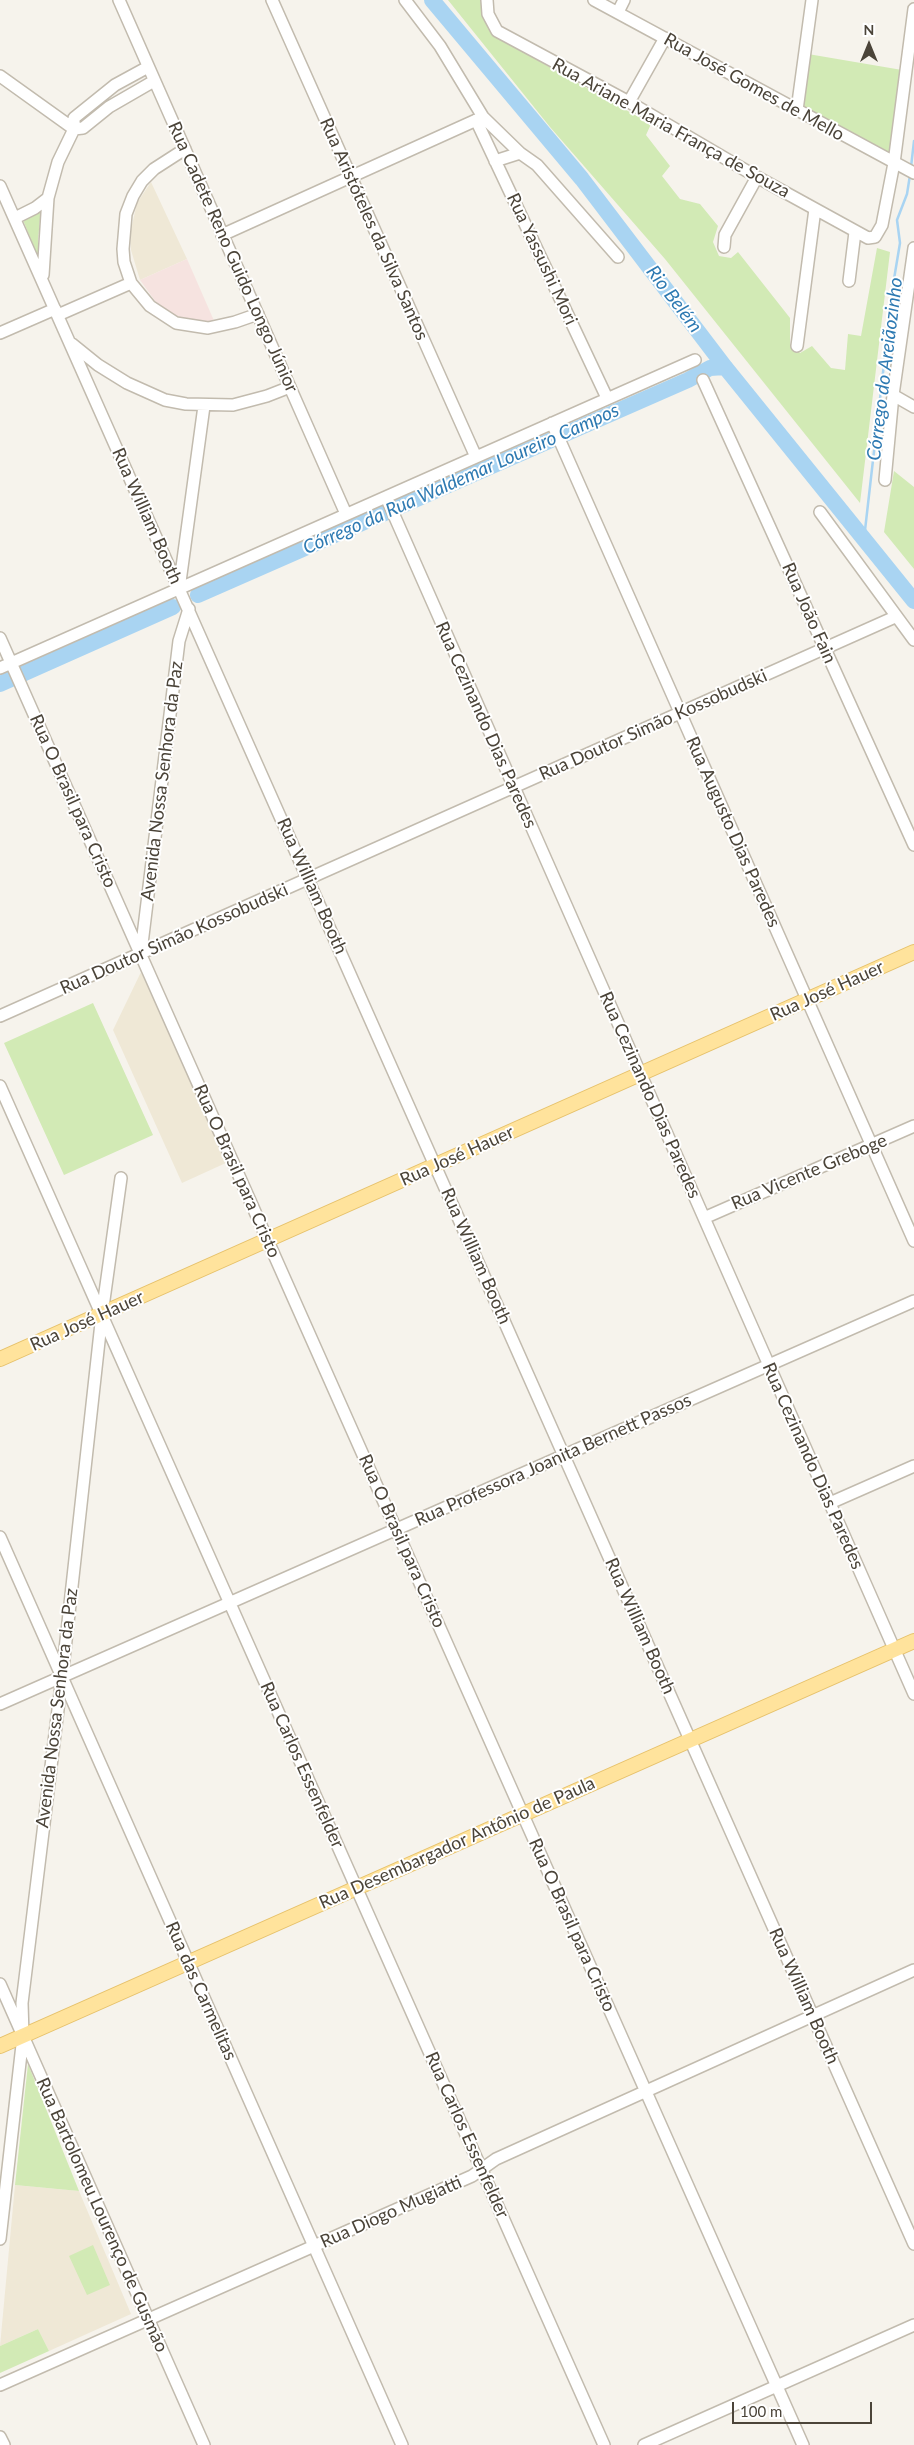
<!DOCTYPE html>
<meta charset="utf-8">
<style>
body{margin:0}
#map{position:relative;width:914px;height:2445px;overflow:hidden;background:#f6f3ec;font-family:Lato,sans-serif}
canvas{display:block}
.north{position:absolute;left:844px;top:20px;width:50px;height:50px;-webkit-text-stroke:4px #fff;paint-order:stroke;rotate:0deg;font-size:14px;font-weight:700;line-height:20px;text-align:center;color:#4b4439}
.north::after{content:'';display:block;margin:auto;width:18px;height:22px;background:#4b4439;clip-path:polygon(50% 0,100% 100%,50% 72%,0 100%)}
.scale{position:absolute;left:732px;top:2402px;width:140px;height:22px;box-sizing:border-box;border:2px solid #4b4439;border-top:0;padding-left:6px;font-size:15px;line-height:18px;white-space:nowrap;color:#4b4439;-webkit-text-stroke:4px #fff;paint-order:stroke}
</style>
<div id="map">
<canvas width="914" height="2445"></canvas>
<div class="north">N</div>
<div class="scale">100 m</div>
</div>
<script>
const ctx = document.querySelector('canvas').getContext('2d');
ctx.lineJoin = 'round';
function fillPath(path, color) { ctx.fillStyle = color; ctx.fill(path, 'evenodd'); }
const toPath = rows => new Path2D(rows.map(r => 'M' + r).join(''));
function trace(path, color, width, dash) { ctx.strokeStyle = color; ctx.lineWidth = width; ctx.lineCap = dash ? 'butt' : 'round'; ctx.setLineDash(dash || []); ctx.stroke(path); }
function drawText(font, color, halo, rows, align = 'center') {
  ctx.font = font + ' Lato,sans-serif'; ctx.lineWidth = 4; ctx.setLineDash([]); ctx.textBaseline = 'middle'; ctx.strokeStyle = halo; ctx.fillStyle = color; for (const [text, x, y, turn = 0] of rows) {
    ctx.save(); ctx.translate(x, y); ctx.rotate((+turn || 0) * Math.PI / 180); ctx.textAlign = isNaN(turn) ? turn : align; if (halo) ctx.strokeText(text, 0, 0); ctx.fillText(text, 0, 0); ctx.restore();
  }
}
const education = toPath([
 [151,182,187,259,140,280,131,250,130,234,137,203],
 [141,972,228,1162,182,1183,113,1030],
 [15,2185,79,2191,131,2314,49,2351,38,2329,0,2346]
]);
const medical = toPath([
 [187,259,215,323,200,323,170,314,158,305,140,280]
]);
const green = toPath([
 [448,0,480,0,488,26,498,38,651,124,646,135,670,166,662,176,680,199,700,204,718,226,713,242,719,256,731,258,738,252,790,318,790,344,800,353,812,346,831,368,845,370,848,334,861,336,877,248,890,252,860,503,665,259,550,127],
 [808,54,902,70,891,159,801,109],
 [41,209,38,240,38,257,23,220],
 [894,471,914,487,914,569,884,532],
 [93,1003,153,1135,64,1175,4,1043],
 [28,2064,79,2191,15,2185],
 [93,2245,110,2285,87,2295,69,2256],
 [38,2329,49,2351,0,2373,0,2346]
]);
const stream = toPath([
 [911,167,914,141],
 [864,539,893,285,900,243,897,220,907,194,910,175]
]);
const river = toPath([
 [432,0,582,179,725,367,914,601],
 [198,595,688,380,710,368,725,367],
 [0,684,173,607]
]);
const minor = toPath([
 [119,0,346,514],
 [272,0,476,457],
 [405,0,440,46,483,117,520,153,537,165,618,257],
 [487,0,488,14,497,31,629,102,757,177,868,238,875,237,882,225,894,163,914,9],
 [594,0,914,173],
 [618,12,624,0],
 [0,76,74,129],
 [629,102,665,38],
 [797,110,812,0],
 [476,120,607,398],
 [74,129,83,128,109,107,154,81],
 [185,149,154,169,142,181,133,196,126,214,123,249,124,262,131,283,150,306,176,323,208,328,235,322,258,314],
 [495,161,520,153],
 [0,186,914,2244],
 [15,218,35,208,48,198],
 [222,235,483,117],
 [724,247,725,235,757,177],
 [43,275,48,198,58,162,74,129,74,118,115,85,148,67],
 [849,281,855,232],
 [58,315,131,283],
 [0,333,55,309],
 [72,344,98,365,127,383,165,400,186,404,233,405,267,396,290,387],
 [797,346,815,209],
 [703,380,914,845],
 [893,395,914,407],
 [552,423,914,1241],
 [885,480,893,395,914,248],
 [386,497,914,1694],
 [820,512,914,640],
 [179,589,204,406],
 [0,638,803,2445],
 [0,668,695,360],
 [141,952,179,641,189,609],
 [0,1016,895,617],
 [0,1086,604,2445],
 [704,1218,914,1126],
 [830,1503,914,1466],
 [0,1537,402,2445],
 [0,1704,914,1301],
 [0,1984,204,2445],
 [0,2239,23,2036,22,2003,62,1677,102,1314,121,1178],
 [0,2385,472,2176,496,2159,914,1970],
 [0,2437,4,2445],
 [644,2445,914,2325]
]);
const major = toPath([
 [0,1359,914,952],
 [0,2046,914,1641]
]);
const streetNames = [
 ["Rua José Gomes de Mello",754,87,29],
 ["Rua Ariane Maria França de Souza",671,128,29],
 ["Rua Aristóteles da Silva Santos",374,229,66],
 ["Rua Cadete Reno Guido Longo Júnior",233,257,66],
 ["Rua Yassushi Mori",542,259,65],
 ["Rua William Booth",147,516,66],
 ["Rua João Fain",809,613,66],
 ["Rua Cezinando Dias Paredes",486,725,66],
 ["Rua Doutor Simão Kossobudski",653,725,-24],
 ["Avenida Nossa Senhora da Paz",162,781,-83],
 ["Rua O Brasil para Cristo",73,801,66],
 ["Rua Augusto Dias Paredes",733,832,66],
 ["Rua William Booth",312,886,66],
 ["Rua Doutor Simão Kossobudski",174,939,-24],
 ["Rua José Hauer",827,991,-24],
 ["Rua Cezinando Dias Paredes",650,1095,66],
 ["Rua José Hauer",457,1156,-24],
 ["Rua O Brasil para Cristo",237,1171,66],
 ["Rua Vicente Greboge",809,1172,-23],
 ["Rua William Booth",476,1256,66],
 ["Rua José Hauer",87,1321,-24],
 ["Rua Professora Joanita Bernett Passos",553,1460,-24],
 ["Rua Cezinando Dias Paredes",813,1466,66],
 ["Rua O Brasil para Cristo",402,1541,66],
 ["Rua William Booth",640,1626,66],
 ["Avenida Nossa Senhora da Paz",57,1708,-83],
 ["Rua Carlos Essenfelder",302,1765,66],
 ["Rua Desembargador Antônio de Paula",457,1843,-24],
 ["Rua O Brasil para Cristo",572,1925,66],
 ["Rua das Carmelitas",201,1991,66],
 ["Rua William Booth",804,1996,66],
 ["Rua Carlos Essenfelder",467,2135,66],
 ["Rua Diogo Mugiatti",391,2212,-24],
 ["Rua Bartolomeu Lourenço de Gusmão",102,2215,66]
];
const waterNames = [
 ["Rio Belém",674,299,53],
 ["Córrego do Areiãozinho",885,369,-83],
 ["Córrego da Rua Waldemar Loureiro Campos",461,479,-24]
];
fillPath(education, '#efe8d6');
fillPath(medical, '#f6e3e0');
fillPath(green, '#d2eab5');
trace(stream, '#a9d4f2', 2.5);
trace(river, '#a9d4f2', 16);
trace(minor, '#c2bbae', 14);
trace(major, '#e6c16a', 16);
trace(minor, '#fff', 11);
trace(major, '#ffe39c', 14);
drawText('18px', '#4b4439', '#fff', streetNames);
drawText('italic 19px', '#2e7ab2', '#fff', waterNames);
</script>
